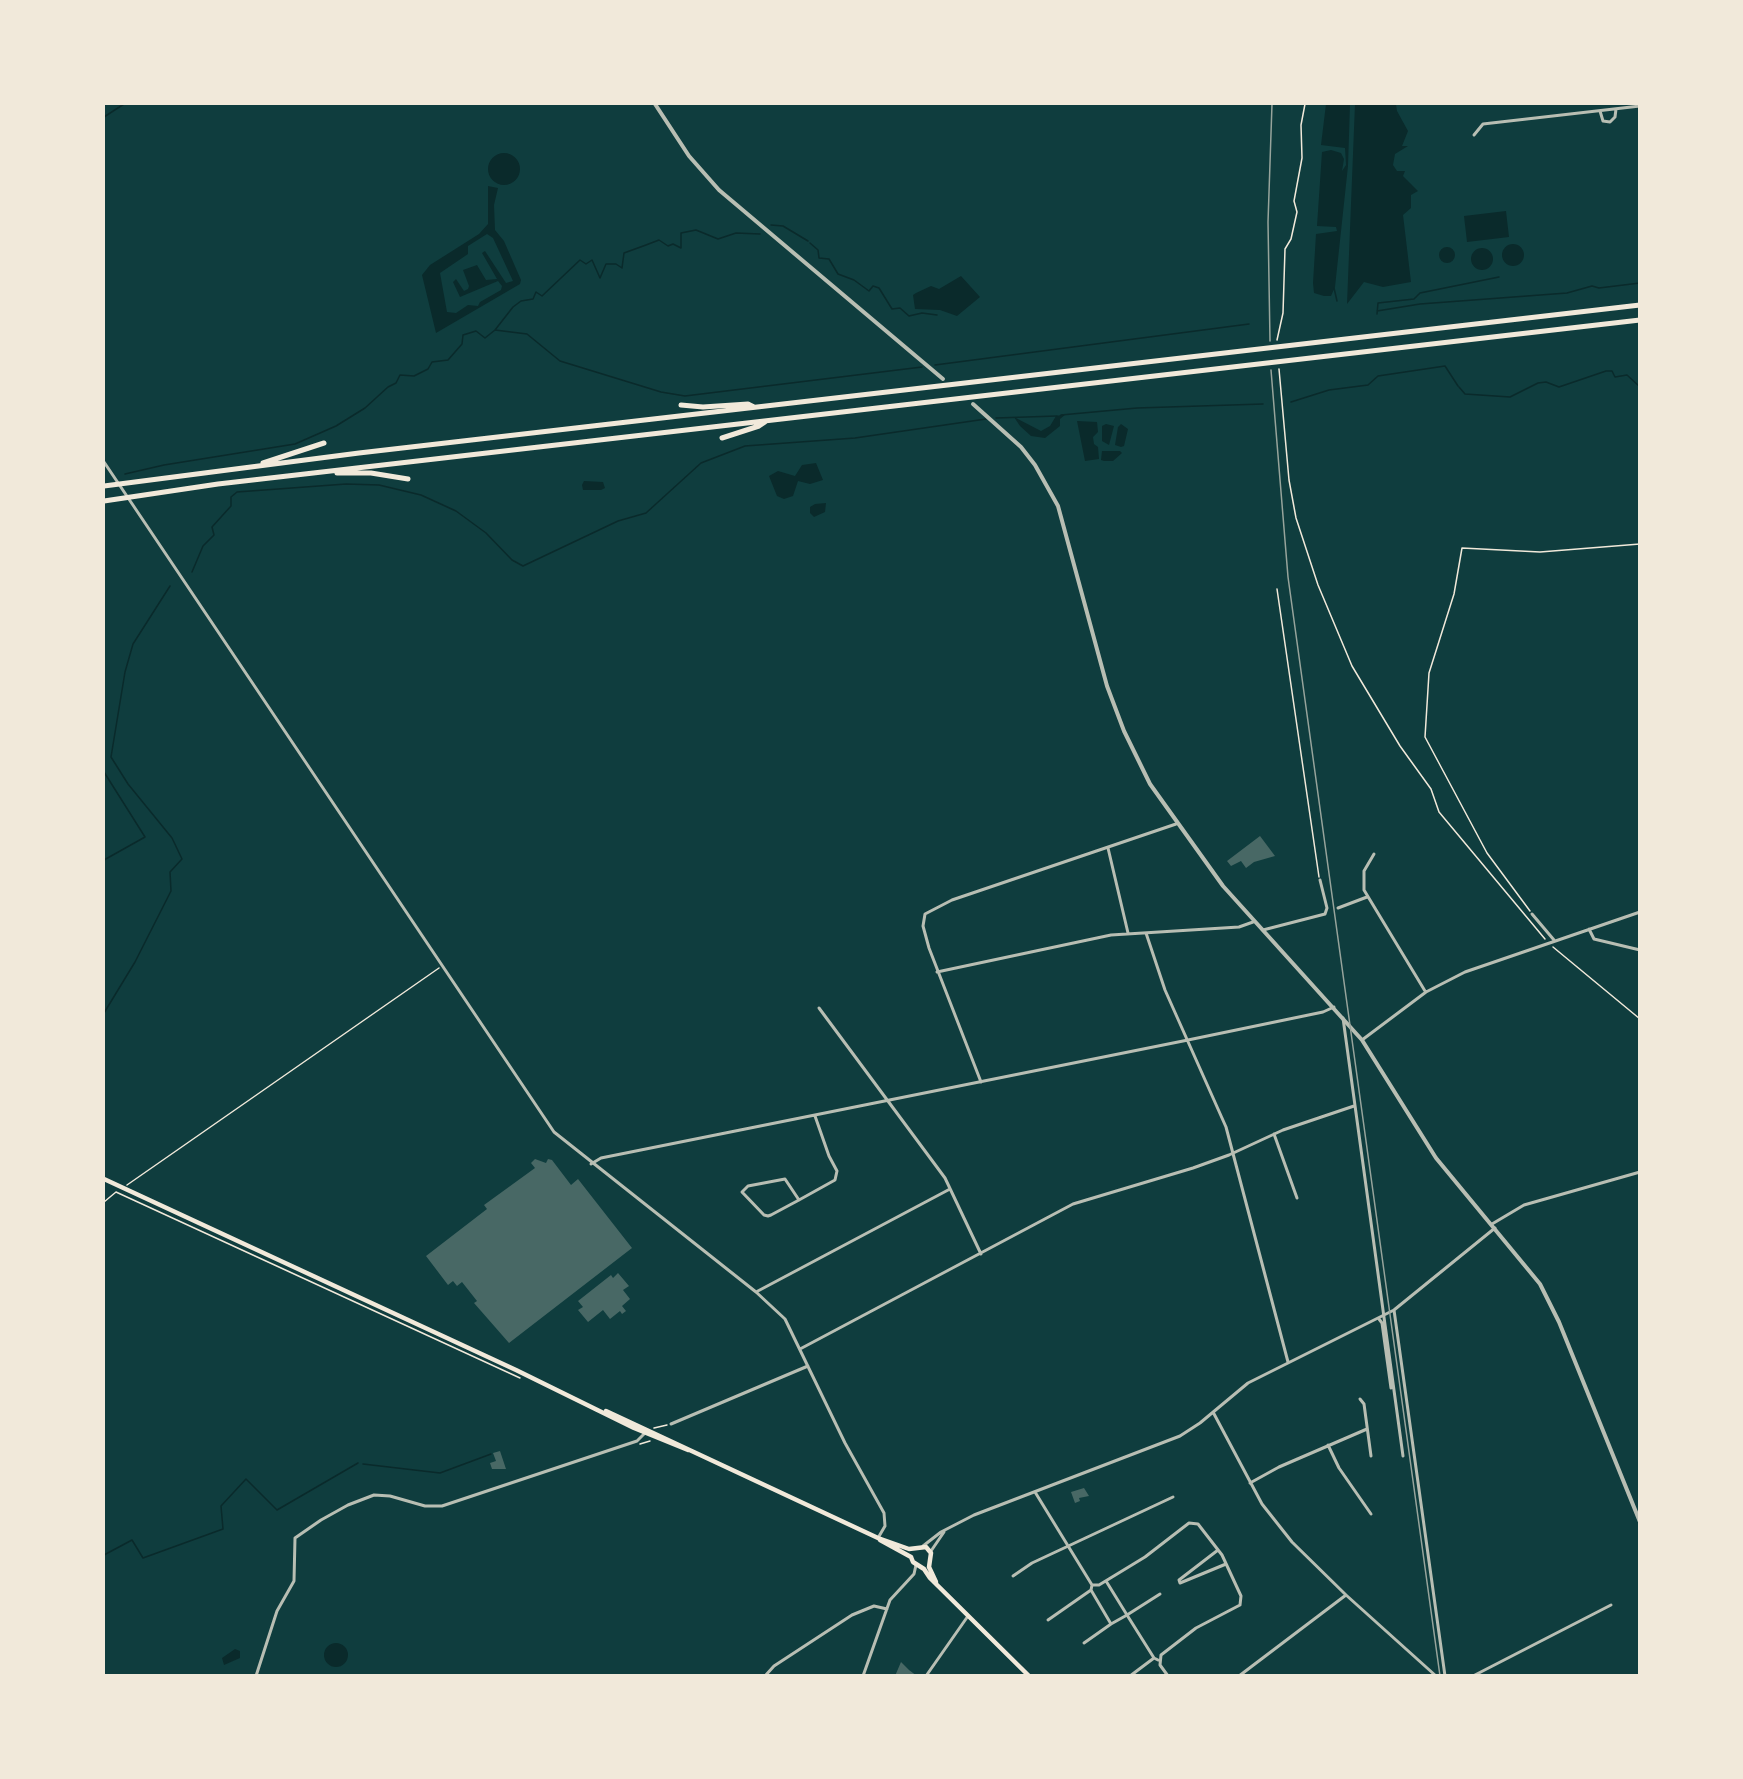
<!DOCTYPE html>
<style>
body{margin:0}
#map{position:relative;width:1743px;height:1779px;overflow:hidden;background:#0f3d3e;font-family:"PT Sans Narrow",sans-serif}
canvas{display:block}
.frame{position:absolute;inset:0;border:105px solid #f1e9da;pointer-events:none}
</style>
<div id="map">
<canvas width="1743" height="1779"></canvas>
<div class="frame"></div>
</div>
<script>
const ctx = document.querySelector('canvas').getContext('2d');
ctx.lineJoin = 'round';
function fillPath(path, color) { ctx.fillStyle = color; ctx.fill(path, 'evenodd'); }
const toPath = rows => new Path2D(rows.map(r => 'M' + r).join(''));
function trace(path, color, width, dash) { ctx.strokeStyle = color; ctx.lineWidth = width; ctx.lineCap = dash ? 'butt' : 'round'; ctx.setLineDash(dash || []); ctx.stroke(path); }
const water = toPath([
 [1326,104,1350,104,1348,166,1335,287,1331,296,1324,296,1314,293,1313,283,1316,234,1337,231,1336,227,1317,226,1322,152,1331,150,1341,153,1344,159,1342,171,1346,165,1345,148,1321,145],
 [1355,104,1396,104,1397,111,1408,131,1402,146,1408,146,1395,154,1393,165,1397,171,1405,171,1403,176,1418,191,1411,195,1411,208,1403,215,1411,282,1383,287,1364,282,1347,304],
 '488 169a16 16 0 1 1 32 0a16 16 0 1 1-32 0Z',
 [488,186,498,188,494,205,495,230,504,241,521,280,520,284,436,333,422,275,430,265,479,234,488,224],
 [487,234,493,238,513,281,506,283,485,251,482,253,497,279,486,280,477,265,463,270,469,286,468,289,464,291,456,279,453,282,460,297,498,281,502,286,501,290,480,302,478,306,468,305,456,313,447,312,440,273,468,254,468,246],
 [1506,211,1509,237,1467,242,1464,216],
 '1502 255a11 11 0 1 1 22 0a11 11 0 1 1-22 0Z',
 '1439 255a8 8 0 1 1 16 0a8 8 0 1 1-16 0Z',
 '1471 259a11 11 0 1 1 22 0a11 11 0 1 1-22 0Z',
 [961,276,980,297,957,316,940,310,915,309,913,295,916,293,931,286,939,289],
 [1066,414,1060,419,1060,426,1045,438,1031,436,1020,426,1014,417,1041,431,1050,426,1056,416],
 [1077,421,1097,422,1098,432,1093,437,1094,444,1098,447,1099,459,1085,461],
 [1106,424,1114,426,1109,445,1102,441,1102,426],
 [1121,424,1128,429,1124,446,1121,447,1115,445,1118,427],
 [1102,451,1120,451,1122,453,1113,461,1104,461,1101,460],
 [816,463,823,480,810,484,798,481,793,496,784,499,777,496,769,476,778,471,795,476,802,465],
 [584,481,603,482,605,488,601,490,583,490,582,485],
 [826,503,825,512,814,517,810,513,810,507,815,504],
 '324 1655a12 12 0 1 1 24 0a12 12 0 1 1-24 0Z',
 [235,1649,240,1651,240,1658,224,1665,222,1658]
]);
const stream = toPath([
 [104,117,124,104],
 [771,225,783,226,808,241],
 [810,243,818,250,819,258,829,259,838,274,854,280,869,291,873,286,879,288,892,309,900,308,909,316,922,313,937,315],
 [1334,288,1337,301],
 [1377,311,1420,304,1567,293,1592,286,1599,288,1640,283],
 [1377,314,1378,303,1414,299,1420,293,1499,277],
 [495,330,513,307,521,301,533,299,536,292,542,296,580,260,586,264,592,260,600,278,606,264,616,264,622,268,624,253,646,245,659,240,668,246,673,244,681,248,681,233,696,230,718,239,736,233,760,234],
 [935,365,1249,324],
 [1459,387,1465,394,1510,397,1538,383,1546,382,1559,387,1606,371,1612,371,1615,377,1627,375,1640,387],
 [1291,402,1329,390,1368,385,1378,376,1445,366,1458,386],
 [1061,415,1137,408,1263,404],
 [996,418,1057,416],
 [125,474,164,465,295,444,336,426,365,408,388,387,396,383,400,375,414,376,428,369,432,362,448,360,462,344,463,335,476,331,485,338,495,330,527,334,560,361,661,392,685,396,922,367],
 [192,572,203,546,214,535,212,527,231,506,231,497,237,492,346,484,379,485,421,495,456,511,486,533,512,560,523,566,618,521,646,513,701,463,745,446,855,438,986,419],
 [104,772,145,837,104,860],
 [104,1013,135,962,171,891,170,872,182,859,172,838,128,784,111,757,125,672,133,644,170,586],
 [363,1464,440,1473,491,1454],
 [104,1555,132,1540,143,1558,223,1529,221,1506,246,1479,277,1510,358,1463]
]);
const building = toPath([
 [1260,836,1275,856,1254,862,1246,868,1241,861,1231,866,1227,861],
 [535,1159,546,1163,548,1159,552,1160,571,1185,578,1179,632,1248,509,1343,474,1303,477,1301,462,1282,457,1286,453,1281,448,1285,426,1256,487,1209,484,1205,535,1168,531,1163],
 [618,1273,629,1286,623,1290,630,1299,622,1306,626,1311,622,1314,620,1311,610,1319,603,1310,588,1322,578,1310,583,1307,578,1301,611,1275,613,1278],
 [500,1451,506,1469,492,1469,490,1463,496,1461,493,1453],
 [1084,1488,1089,1496,1079,1498,1080,1501,1075,1503,1071,1492],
 [901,1662,909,1670,917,1676,895,1676]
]);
const path = toPath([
 [1277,340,1283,313,1285,249,1291,239,1297,212,1294,201,1302,158,1301,125,1305,104],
 [1279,369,1289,480,1296,518,1318,585,1352,666,1400,746,1431,789,1439,812,1545,939],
 [1277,589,1319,877],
 [1530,911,1487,853,1425,737,1429,673,1454,594,1462,548,1540,552,1640,544],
 [1553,947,1640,1019],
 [127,1185,439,968],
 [116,1192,520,1378],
 [104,1202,116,1192],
 [654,1428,667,1425],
 [640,1444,650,1441]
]);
const minor = toPath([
 [1600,111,1603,121,1610,122,1615,117,1616,109],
 [1474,135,1483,124,1640,106],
 [104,462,554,1132,756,1292,785,1319,845,1443,884,1513,885,1526,878,1538],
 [1108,848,1128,933],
 [1374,854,1364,871,1364,890,1425,991],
 [1338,908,1367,897],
 [1532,914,1554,940],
 [1589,929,1594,939,1640,950],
 [1263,930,1325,914,1327,908,1320,880],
 [1146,933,1165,990,1226,1127,1288,1362],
 [937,972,1111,935,1239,927,1253,922],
 [819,1008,945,1178,981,1254],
 [1343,1018,1403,1456],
 [1362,1040,1426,992,1465,972,1640,912],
 [981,1082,929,948,923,926,925,914,952,900,1176,824],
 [1274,1134,1297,1198],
 [591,1164,601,1158,1188,1040,1323,1012,1334,1007],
 [799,1200,785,1179,748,1186,742,1192,764,1215,768,1216,771,1215,799,1200,835,1180,837,1171,829,1156,815,1116],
 [1492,1224,1524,1205,1640,1172],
 [756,1292,950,1189],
 [1394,1310,1445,1676],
 [1379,1319,1382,1323,1391,1388],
 [800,1349,1073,1204,1193,1168,1229,1155,1283,1130,1354,1106],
 [1360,1399,1364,1404,1371,1456],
 [1213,1412,1262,1504,1292,1542,1346,1595,1436,1676],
 [671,1424,808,1366],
 [1328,1445,1339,1468,1371,1514],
 [1250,1483,1279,1467,1367,1429],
 [1035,1492,1092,1585,1099,1585,1145,1557,1189,1523,1198,1524,1222,1555,1241,1596,1240,1605,1196,1628,1161,1655,1160,1665,1168,1676],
 [923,1546,941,1532,974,1515,1180,1436,1200,1423,1248,1383,1394,1310,1495,1228],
 [931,1551,944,1532],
 [1013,1576,1032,1563,1173,1497],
 [1180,1583,1179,1580,1218,1550],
 [1180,1583,1226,1564],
 [1092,1585,1091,1590,1111,1624,1127,1615,1106,1581],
 [1048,1620,1091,1590],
 [1084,1643,1111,1624],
 [1158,1660,1154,1658,1127,1615,1160,1594],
 [256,1676,277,1611,294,1581,295,1538,321,1520,348,1505,374,1495,390,1496,425,1506,442,1506,637,1441,645,1433],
 [765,1676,774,1666,852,1615,874,1606,887,1609],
 [863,1676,890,1600,914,1574,916,1565],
 [926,1676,968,1616],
 [1130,1676,1154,1658],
 [1239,1676,1346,1595],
 [1473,1676,1611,1605]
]);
const tertiary = toPath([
 [655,104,689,156,719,190,943,379],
 [973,404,1021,447,1035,465,1058,506,1107,686,1124,731,1150,784,1223,886,1362,1040,1436,1158,1540,1284,1559,1322,1640,1522]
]);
const primary = toPath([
 [104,1179,516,1370,634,1428,688,1450],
 [606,1411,878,1538,909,1549,926,1547,931,1553,929,1567,936,1582],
 [880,1540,911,1557],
 [911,1557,913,1562,924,1569,930,1578,1029,1676]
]);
const motorway = toPath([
 [681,405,703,407,748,404,754,407],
 [722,438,759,426,765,422],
 [263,463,324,443],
 [337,473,371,473,408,479],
 [104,486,359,453,1640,305],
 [104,501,218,484,1640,320]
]);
const rail = toPath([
 [1270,341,1268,222,1272,104],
 [1271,370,1288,577,1440,1676]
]);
fillPath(water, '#0a2a2b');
trace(stream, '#0a2a2b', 1.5);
fillPath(building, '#486865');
trace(path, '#f1e9da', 1.5);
trace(minor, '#b8beb3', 3);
trace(tertiary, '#b8beb3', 4);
trace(primary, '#f1e9da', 4.5);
trace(motorway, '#f1e9da', 5);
trace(rail, '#97a49c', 1.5);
</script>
